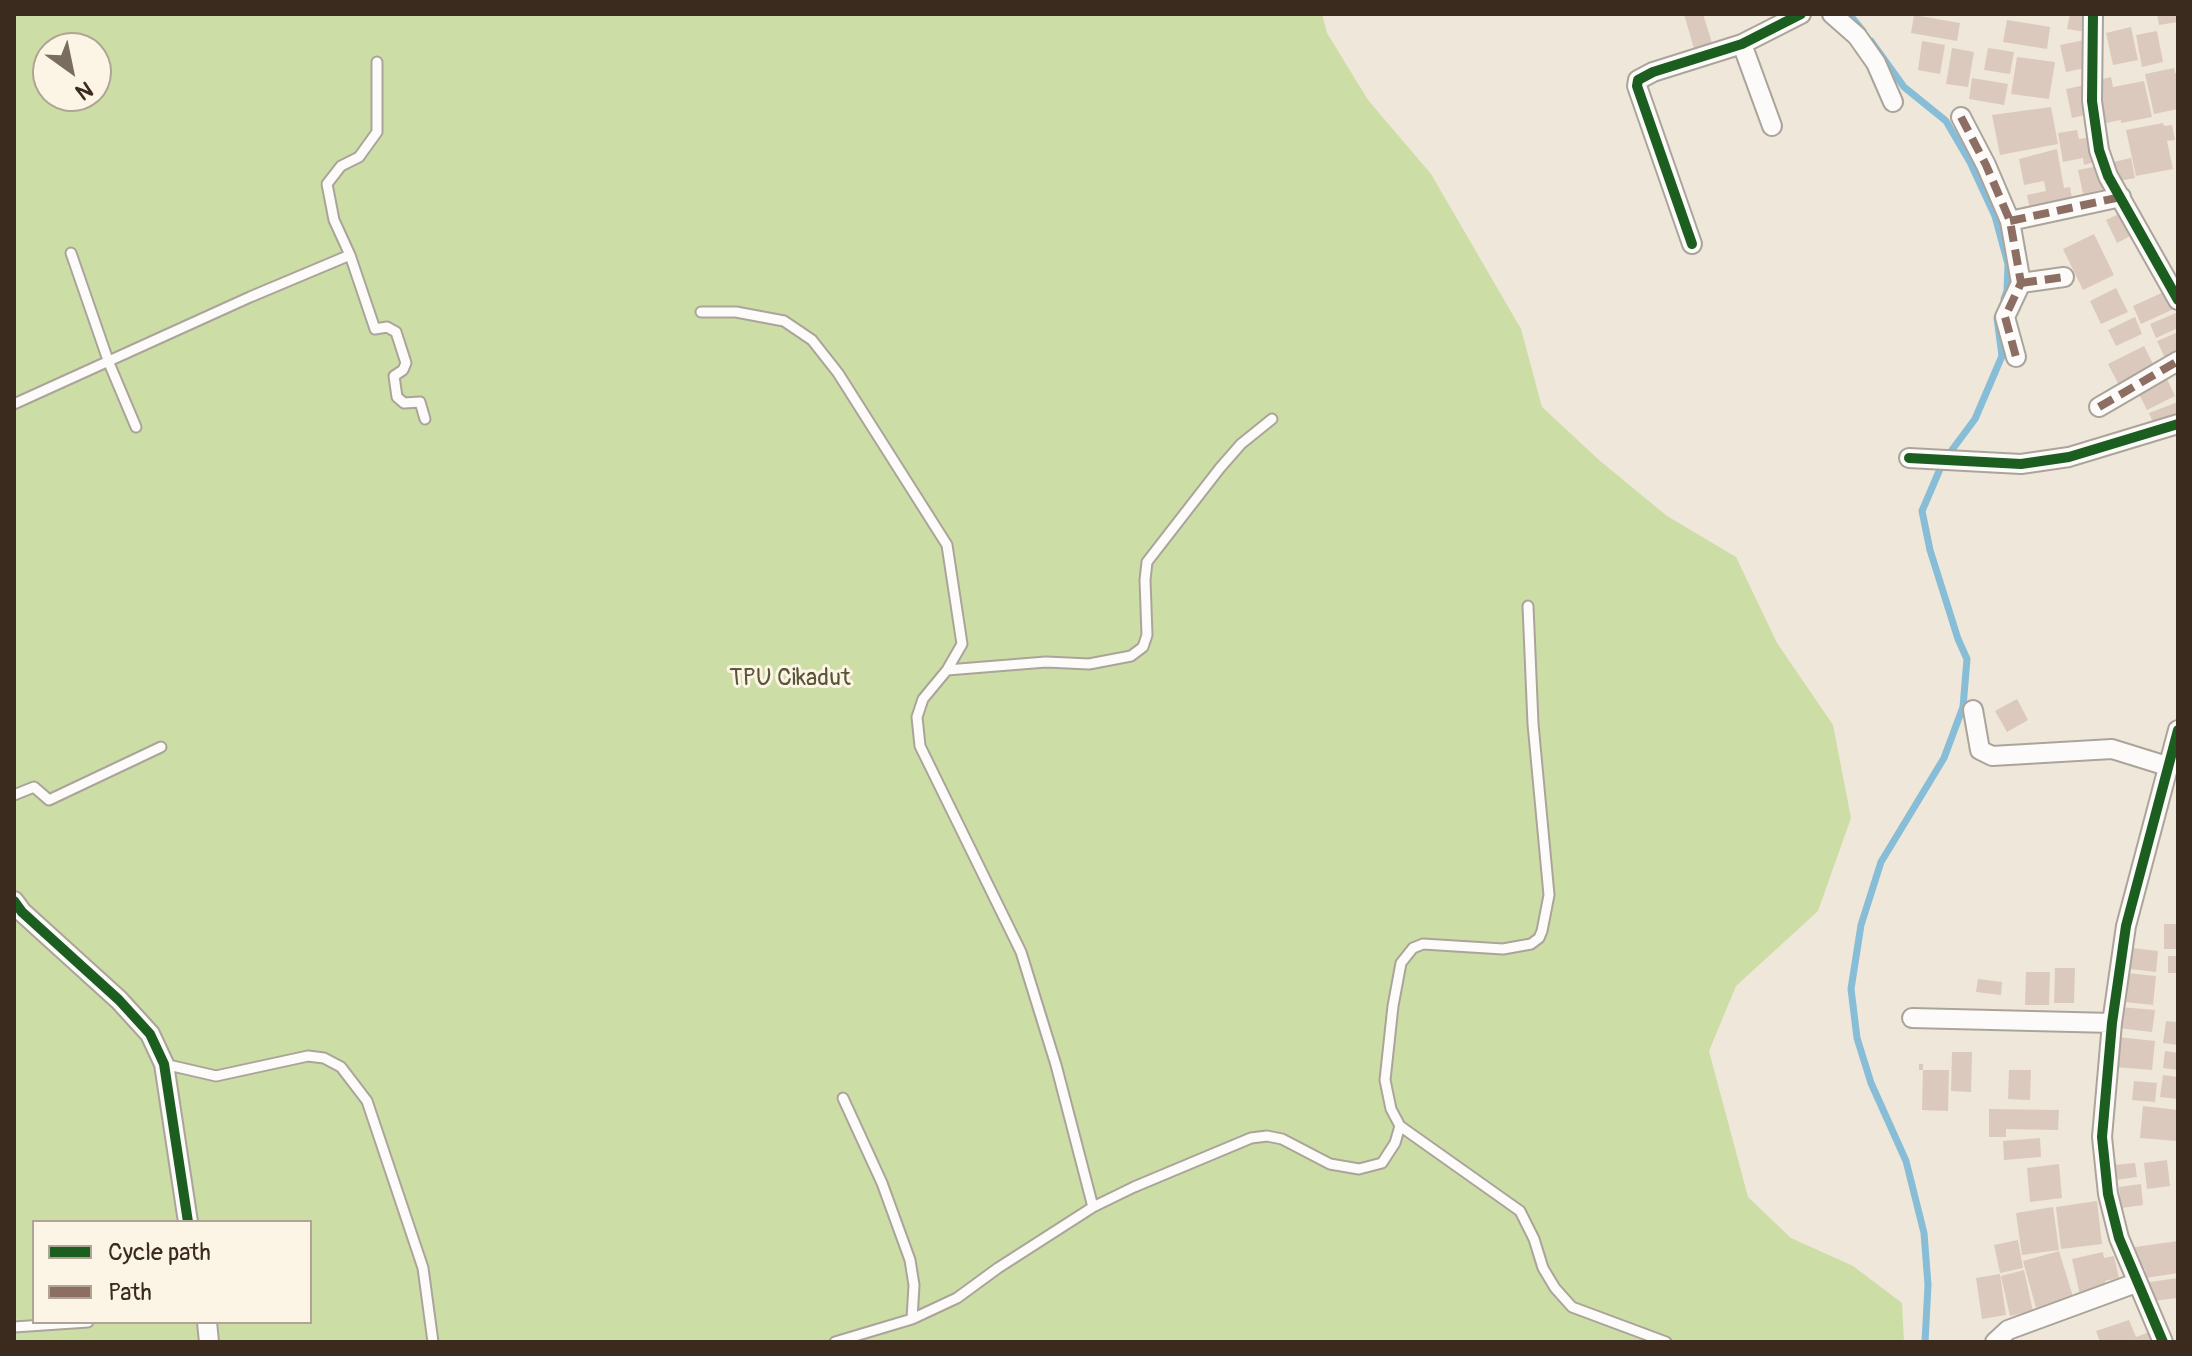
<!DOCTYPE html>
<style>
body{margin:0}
#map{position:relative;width:2192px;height:1356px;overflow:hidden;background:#efe7d9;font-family:Pangolin,sans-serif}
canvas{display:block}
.frame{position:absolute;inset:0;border:16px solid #3b2a1e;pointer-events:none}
.legend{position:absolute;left:32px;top:1220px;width:280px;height:104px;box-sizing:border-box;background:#fcf5e5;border:2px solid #afa495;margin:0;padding:10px 14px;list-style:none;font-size:24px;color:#3b2a1e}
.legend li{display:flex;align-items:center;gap:16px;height:40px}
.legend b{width:40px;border:2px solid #afa495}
.north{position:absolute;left:32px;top:32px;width:80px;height:80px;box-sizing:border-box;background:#fcf5e5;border:2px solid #afa495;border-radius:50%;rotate:147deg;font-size:22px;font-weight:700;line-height:32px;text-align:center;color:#3b2a1e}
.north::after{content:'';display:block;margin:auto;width:28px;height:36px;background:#7a6c5f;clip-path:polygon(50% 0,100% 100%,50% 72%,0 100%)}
</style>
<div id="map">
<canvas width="2192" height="1356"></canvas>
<div class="frame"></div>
<ul class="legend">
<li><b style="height:10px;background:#1b5e20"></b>Cycle path</li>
<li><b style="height:10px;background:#8d6e63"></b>Path</li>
</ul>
<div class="north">N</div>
</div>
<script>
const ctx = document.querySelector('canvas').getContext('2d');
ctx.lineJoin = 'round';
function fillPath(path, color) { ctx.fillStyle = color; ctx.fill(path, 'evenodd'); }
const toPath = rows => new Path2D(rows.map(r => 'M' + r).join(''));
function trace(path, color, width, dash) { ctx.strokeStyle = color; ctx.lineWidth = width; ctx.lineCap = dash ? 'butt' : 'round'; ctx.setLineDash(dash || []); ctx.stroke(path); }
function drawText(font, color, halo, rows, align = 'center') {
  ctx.font = font + ' Pangolin,sans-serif'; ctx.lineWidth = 6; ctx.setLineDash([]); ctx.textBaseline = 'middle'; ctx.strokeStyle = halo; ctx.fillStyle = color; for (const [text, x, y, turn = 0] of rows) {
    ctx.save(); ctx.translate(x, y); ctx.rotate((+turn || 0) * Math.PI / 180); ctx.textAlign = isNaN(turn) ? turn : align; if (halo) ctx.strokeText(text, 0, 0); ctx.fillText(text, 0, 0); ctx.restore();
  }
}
const green = toPath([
 [14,14,1322,14,1327,33,1368,100,1431,174,1521,329,1542,407,1599,460,1667,516,1736,557,1777,643,1833,725,1851,818,1818,911,1736,986,1709,1051,1748,1197,1791,1238,1853,1266,1902,1303,1904,1342,14,1342],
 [48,48,96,48,96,96,48,96],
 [34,1222,310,1222,310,1322,34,1322]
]);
const stream = toPath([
 [1849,14,1863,31],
 [1871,41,1904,87,1946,121,1970,162,1995,216,2008,264,2007,291,2004,299],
 [1925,1342,1928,1285,1924,1233,1906,1161,1871,1083,1857,1038,1851,989,1861,925,1881,862,1944,758,1963,707,1967,659,1958,639,1930,550,1922,511,1943,462,1975,419,2002,356,1997,318]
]);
const building = toPath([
 [1684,14,1703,14,1713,46,1695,52],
 [2070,14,2089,14,2086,32,2067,29],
 [2157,14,2178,14,2178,22,2159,25],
 [1914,15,1960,23,1957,41,1911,33],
 [2007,20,2050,27,2047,49,2003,42],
 [2131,27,2138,60,2113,65,2106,33],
 [2157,31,2163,62,2142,67,2136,35],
 [2084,40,2090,67,2066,72,2060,45],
 [1922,41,1945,45,1940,74,1918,70],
 [1952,48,1974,52,1968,87,1946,84],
 [1988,48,2014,52,2010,74,1984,70],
 [2017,57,2055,62,2049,99,2011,94],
 [2174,68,2175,73,2178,73,2178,109,2154,114,2145,74],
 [2111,77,2113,87,2144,81,2152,117,2121,123,2121,120,2101,124,2092,82],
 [1972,78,2008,84,2004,105,1969,99],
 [2085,85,2090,114,2072,118,2066,89],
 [2051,107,2058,144,2000,155,1992,115],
 [2163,123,2164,126,2172,125,2175,140,2167,141,2173,169,2136,176,2126,130],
 [2077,130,2079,139,2094,137,2097,161,2084,165,2083,158,2063,162,2058,133],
 [2057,149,2064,188,2070,187,2073,203,2031,214,2027,195,2046,191,2044,181,2024,185,2019,159],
 [2131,158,2135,178,2113,182,2109,163],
 [2099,166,2104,189,2083,194,2078,170],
 [2125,211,2136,233,2117,243,2106,220],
 [2094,234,2114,275,2083,290,2063,249],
 [2116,288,2128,312,2101,324,2090,301],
 [2170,289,2178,307,2141,324,2133,306],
 [2178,312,2178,328,2156,338,2150,324],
 [2135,317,2142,334,2116,346,2108,330],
 [2178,332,2178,358,2167,362,2157,341],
 [2144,346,2158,374,2122,391,2108,364],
 [2166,377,2175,396,2147,410,2138,392],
 [2178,402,2178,423,2156,430,2149,413],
 [2017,699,2028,720,2007,732,1995,711],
 [2164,924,2178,924,2178,949,2164,949],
 [2132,948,2158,951,2156,972,2130,969],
 [2168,956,2178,956,2178,973,2168,973],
 [2055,968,2075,968,2074,1003,2054,1003],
 [2026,972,2050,972,2049,1005,2025,1005],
 [2127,973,2156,976,2153,1005,2124,1002],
 [1978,979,2002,982,2001,995,1976,992],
 [2120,1007,2155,1010,2152,1032,2118,1028],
 [2166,1021,2178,1022,2178,1045,2163,1043],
 [2118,1037,2155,1041,2152,1070,2115,1067],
 [2165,1051,2178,1053,2178,1070,2163,1068],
 [1952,1052,1972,1052,1971,1092,1951,1091],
 [1919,1064,1923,1064,1923,1070,1949,1070,1948,1111,1922,1110,1923,1070,1919,1070],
 [2009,1070,2031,1070,2030,1100,2008,1099],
 [2163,1075,2178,1077,2178,1099,2160,1097],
 [2134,1081,2157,1083,2155,1102,2132,1100],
 [2143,1106,2178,1110,2177,1141,2140,1138],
 [1989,1109,2059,1110,2058,1130,2006,1129,2006,1137,1989,1137],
 [2040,1138,2041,1157,2004,1160,2003,1141],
 [2167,1160,2170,1186,2147,1189,2144,1163],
 [2135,1163,2137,1177,2115,1180,2114,1165],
 [2059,1164,2062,1198,2030,1202,2027,1168],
 [2141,1184,2143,1205,2121,1208,2119,1187],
 [2097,1201,2102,1244,2061,1249,2056,1207],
 [2053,1207,2059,1250,2022,1255,2016,1213],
 [2018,1240,2023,1268,2000,1273,1994,1245],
 [2178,1241,2178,1273,2146,1278,2145,1269,2133,1269,2128,1248],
 [2059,1251,2073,1297,2036,1308,2023,1261],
 [2103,1252,2104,1258,2114,1256,2119,1278,2105,1281,2107,1289,2080,1295,2072,1259],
 [2024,1270,2033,1311,2010,1316,2001,1276],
 [2000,1274,2006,1315,1982,1319,1976,1278],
 [2178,1278,2178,1298,2152,1301,2150,1282],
 [2129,1320,2136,1337,2150,1332,2154,1342,2100,1342,2096,1331]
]);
const lane = toPath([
 [71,253,109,363,136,427],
 [350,255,334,220,327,184,341,166,359,157,377,132,377,62],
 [701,312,736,312,784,321,812,340,838,373,947,545,962,644,947,670,923,699,917,717,920,746,1021,952,1056,1065,1093,1207],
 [14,404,250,297,350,255,375,329,387,327,396,332,406,363,403,370,394,376,397,397,404,403,420,402,425,419],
 [947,670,1046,662,1089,664,1131,656,1143,647,1147,635,1145,580,1147,562,1220,468,1241,444,1272,419],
 [14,795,34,787,49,800,161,747],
 [164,1064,216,1076,308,1056,324,1058,341,1067,367,1101,423,1268,433,1342],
 [843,1098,882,1183,910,1260,914,1285,912,1319],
 [1400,1126,1520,1211,1534,1239,1543,1268,1555,1288,1572,1307,1666,1342],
 [14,1327,88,1322],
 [835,1342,912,1319,957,1298,998,1268,1093,1207,1134,1187,1251,1138,1267,1136,1282,1139,1330,1164,1359,1169,1382,1163,1395,1143,1400,1126,1391,1109,1385,1080,1393,1006,1401,963,1413,948,1423,944,1503,949,1531,944,1539,938,1542,931,1549,895,1533,724,1528,606]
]);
const street = toPath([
 [1832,14,1857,36,1876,63,1893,102],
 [2093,14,2092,101,2099,150,2108,176,2178,300],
 [1742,44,1772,126],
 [1961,117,1986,165,2010,221,2021,283,2005,317,2016,357],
 [2010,221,2121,197],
 [1692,244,1637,86,1638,80,1653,72,1742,44,1801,14],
 [2021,283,2064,277],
 [2099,407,2178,361],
 [1909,458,2021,464,2069,457,2178,424],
 [1973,710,1980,750,1992,756,2112,749,2170,767],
 [14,901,22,912,119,1000,150,1034,164,1064,188,1222],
 [1912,1018,2112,1023],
 [207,1322,209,1342],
 [1995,1342,2008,1330,2136,1283],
 [2163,1342,2119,1238,2108,1194,2102,1137,2112,1023,2126,926,2178,730]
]);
const quiet = toPath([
 [1961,117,1986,165,2010,221,2021,283,2005,317,2016,357],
 [2010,221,2121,197],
 [2021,283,2064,277],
 [2099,407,2178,361]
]);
const cycleway = toPath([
 [2093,14,2092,101,2099,150,2108,176,2178,300],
 [1692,244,1637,86,1638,80,1653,72,1742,44,1801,14],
 [1909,458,2021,464,2069,457,2178,424],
 [14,901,22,912,119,1000,150,1034,164,1064,188,1222],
 [2163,1342,2119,1238,2108,1194,2102,1137,2112,1023,2126,926,2178,730]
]);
const parkNames = [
 ["TPU Cikadut",790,679]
];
fillPath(green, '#ccdda6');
trace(stream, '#87bdd6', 7);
fillPath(building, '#dcc9be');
trace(lane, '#aba49a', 13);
trace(street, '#aba49a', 22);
trace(lane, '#fdfbf9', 9);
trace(street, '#fdfbf9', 18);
trace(quiet, '#8d6e63', 8, [16, 8]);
trace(cycleway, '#1b5e20', 10);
drawText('24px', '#585436', '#fcf5e5', parkNames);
</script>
